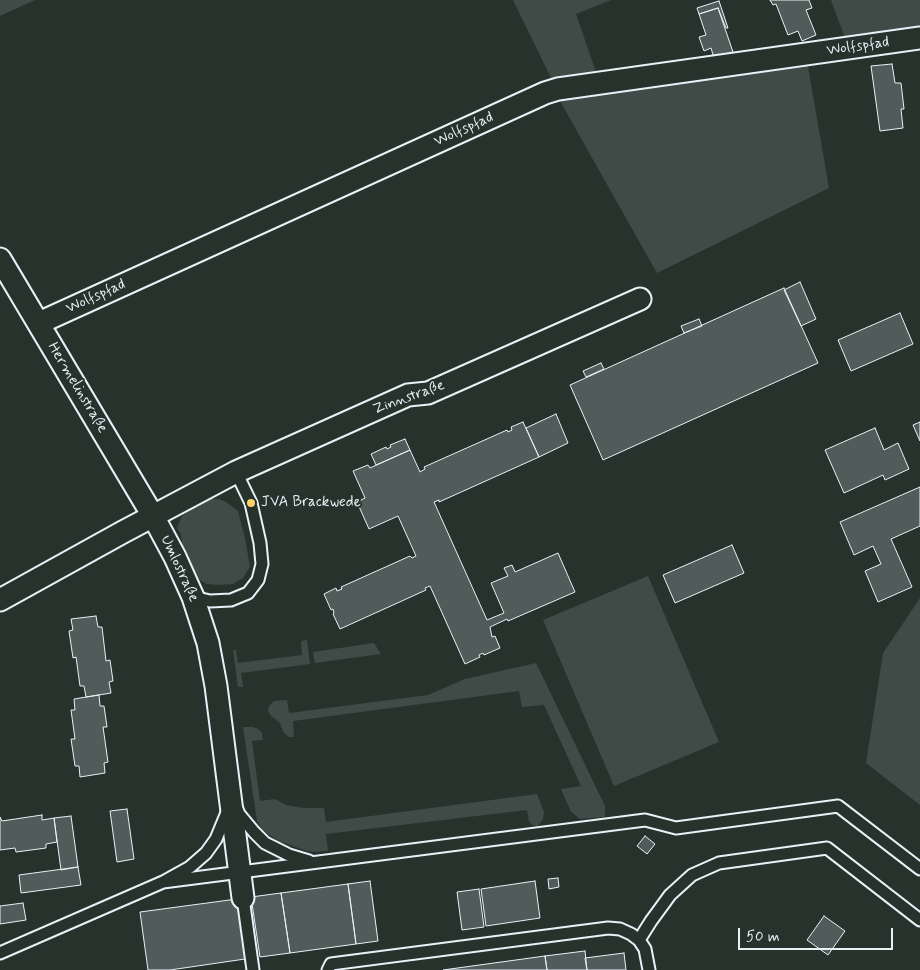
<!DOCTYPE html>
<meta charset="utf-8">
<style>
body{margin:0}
#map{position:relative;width:920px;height:970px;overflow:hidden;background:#26332d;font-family:Mynerve,sans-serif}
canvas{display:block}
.scale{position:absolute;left:738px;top:928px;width:155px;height:22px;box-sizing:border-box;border:2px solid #e8f1f8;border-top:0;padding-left:6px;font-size:15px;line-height:18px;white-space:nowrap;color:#e8f1f8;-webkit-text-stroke:4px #26332d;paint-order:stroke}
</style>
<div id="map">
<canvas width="920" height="970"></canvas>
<div class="scale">50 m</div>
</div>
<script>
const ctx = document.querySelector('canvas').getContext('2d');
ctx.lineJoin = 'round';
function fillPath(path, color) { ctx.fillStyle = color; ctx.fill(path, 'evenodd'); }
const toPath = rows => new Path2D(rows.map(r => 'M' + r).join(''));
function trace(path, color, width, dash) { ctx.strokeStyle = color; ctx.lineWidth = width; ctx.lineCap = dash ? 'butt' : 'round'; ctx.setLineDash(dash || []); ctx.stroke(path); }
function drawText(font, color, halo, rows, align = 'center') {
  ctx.font = font + ' Mynerve,sans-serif'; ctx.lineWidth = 4; ctx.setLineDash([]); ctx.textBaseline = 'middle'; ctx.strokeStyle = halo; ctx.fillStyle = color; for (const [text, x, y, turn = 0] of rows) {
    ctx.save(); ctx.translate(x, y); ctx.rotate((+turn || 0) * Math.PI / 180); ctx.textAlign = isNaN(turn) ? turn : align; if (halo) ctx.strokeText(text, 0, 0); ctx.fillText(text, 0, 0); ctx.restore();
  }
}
const green = toPath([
 [0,0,35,0,0,16],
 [513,0,611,0,576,14,596,72,551,78],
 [831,0,920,0,920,28,845,38],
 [807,61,829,188,657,273,556,94],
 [210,499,219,499,226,502,238,511,245,538,250,567,243,578,233,584,218,585,206,584,199,579,182,544,181,534,177,528,182,516,190,510],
 [648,576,719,742,614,786,543,620],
 [920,598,920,805,866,763,883,653],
 [307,640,310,664,241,673,243,687,238,687,233,650,236,650,238,663,302,655,301,641],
 [374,643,381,654,315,663,313,652],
 [536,663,605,806,605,817,580,819,571,812,561,789,581,786,544,705,522,707,519,691,293,721,294,737,289,737,283,732,280,723,271,716,268,711,269,706,274,701,287,700,289,713,428,695,465,679],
 [243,727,253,727,258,729,262,733,263,740,252,741,260,801,275,799,286,805,303,808,324,808,326,822,537,794,544,812,543,819,538,826,532,825,529,821,527,810,326,834,328,851,315,852,307,851,279,841,262,830,257,821]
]);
const building = toPath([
 [770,0,809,0,812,8,806,10,816,35,802,41,798,31,788,35,776,4,773,5,770,0],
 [719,1,728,28,726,28,718,8,699,14,697,8,719,1],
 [718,8,733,52,714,58,711,48,704,51,699,37,706,35,699,14,718,8],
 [892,64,895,83,901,83,904,109,901,109,903,128,880,131,871,66,892,64],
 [800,282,816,319,801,326,784,290,800,282],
 [784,288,818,363,603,460,570,385,784,288],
 [900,313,913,344,851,371,838,340,900,313],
 [699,319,702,326,684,333,681,326,699,319],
 [601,363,604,369,586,377,583,371,601,363],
 [556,414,568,443,539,457,526,428,556,414],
 [523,422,539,457,439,502,439,500,434,502,487,620,504,613,491,583,508,576,504,568,512,565,515,572,558,553,575,592,508,621,507,619,490,627,492,637,495,636,500,648,484,655,483,653,479,655,480,657,465,664,430,586,425,588,426,590,340,629,333,614,334,613,333,609,331,610,324,594,336,588,337,591,342,589,341,587,410,556,412,558,416,556,398,516,369,529,357,502,365,498,353,471,368,465,370,468,410,450,420,472,425,469,424,467,507,430,508,432,512,430,511,427,523,422],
 [920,422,920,441,913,425,920,422],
 [875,428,884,450,898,443,909,469,885,480,883,475,844,493,825,450,875,428],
 [405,439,410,450,376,465,371,454,386,447,387,449,391,447,390,445,405,439],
 [920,487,920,526,891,539,912,587,878,602,865,571,881,564,873,546,854,555,840,522,920,487],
 [732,545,744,573,675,603,663,575,732,545],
 [96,616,98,627,102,627,106,661,110,660,113,681,109,682,111,693,86,697,84,686,80,686,76,657,73,658,69,631,73,630,71,619,96,616],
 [99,695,100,706,104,706,107,727,103,727,108,762,104,763,105,773,80,777,79,766,75,766,71,739,75,739,71,710,75,710,74,699,99,695],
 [127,809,134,859,117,862,110,811,127,809],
 [42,815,42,820,54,818,57,842,46,844,46,848,16,852,15,848,0,850,0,817,2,821,42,815],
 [71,816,78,867,61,870,54,818,71,816],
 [645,836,655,844,647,854,637,846,645,836],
 [78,867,81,885,21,893,19,875,78,867],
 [558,878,559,887,549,889,548,879,558,878],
 [370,881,378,941,356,944,348,884,370,881],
 [535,881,540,918,486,926,481,889,535,881],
 [348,884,356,944,290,953,281,893,348,884],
 [479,889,484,927,462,930,457,892,479,889],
 [281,893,290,953,260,957,251,897,281,893],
 [237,899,245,959,170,970,148,970,140,912,237,899],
 [23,903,26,920,0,924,0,906,23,903],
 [824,916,845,931,828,955,807,940,824,916],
 [585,951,587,970,547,970,545,956,585,951],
 [624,953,626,970,587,970,585,958,624,953],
 [545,956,547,970,443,970,545,956]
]);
const service = toPath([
 [193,597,210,601,231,600,248,593,258,580,262,564,260,543,251,503,236,472],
 [236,807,239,814,254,832,265,843,289,855,309,861],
 [163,882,645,820,676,828,838,806,920,869],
 [243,898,253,970],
 [639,940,651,921,670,895,692,875,719,863,827,848,920,920],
 [0,953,163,882,190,867,206,853,216,839,228,810],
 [328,970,331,964,608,928,620,929,631,934,639,940,645,949,649,970]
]);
const minor = toPath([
 [0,259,153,516,175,557,193,597,208,643,216,686,243,898],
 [39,323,545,93,558,89,920,38],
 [0,600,123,532,236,472,408,395,428,393,640,299]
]);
const markers = [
 [251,503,5,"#ffd166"]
];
const streetNames = [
 ["Wolfspfad",858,47,-8],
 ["Wolfspfad",464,130,-24],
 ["Wolfspfad",96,297,-24],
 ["Hermelinstraße",77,388,59],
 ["Zinnstraße",409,398,-20],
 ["Umlostraße",179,569,65]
];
const poiNames = [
 ["JVA Brackwede",261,503]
];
fillPath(green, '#3e4b47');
fillPath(building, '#505c59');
trace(building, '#e8f1f8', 1);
trace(service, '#e8f1f8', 15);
trace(minor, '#e8f1f8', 25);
trace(service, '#26332d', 11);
trace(minor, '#26332d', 21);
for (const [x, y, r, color] of markers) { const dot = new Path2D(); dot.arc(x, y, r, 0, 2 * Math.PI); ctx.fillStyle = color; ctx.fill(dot); trace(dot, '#26332d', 2); }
drawText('15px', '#e8f1f8', '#26332d', streetNames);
drawText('15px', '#e8f1f8', '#26332d', poiNames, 'left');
</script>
